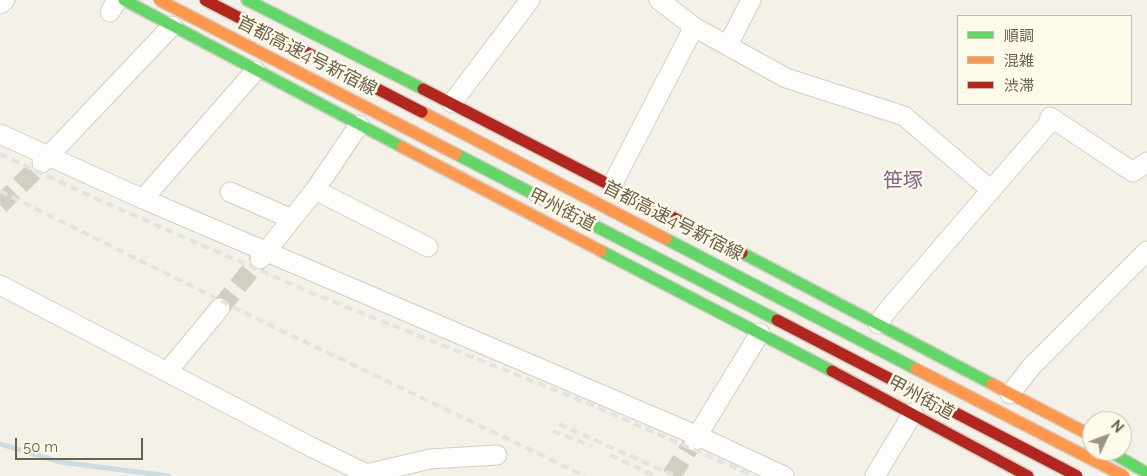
<!DOCTYPE html>
<meta charset="utf-8">
<style>
body{margin:0}
#map{position:relative;width:1147px;height:476px;overflow:hidden;background:#f4f2e8;font-family:Raleway,"Noto Sans JP",sans-serif}
canvas{display:block}
.legend{position:absolute;left:957px;top:15px;width:175px;height:90px;box-sizing:border-box;background:#fdfae9;border:1px solid #c4bdaa;margin:0;padding:6px 9px;list-style:none;font-size:15px;color:#6e614c}
.legend li{display:flex;align-items:center;gap:10px;height:25px}
.legend b{width:25px;border:1px solid #c4bdaa}
.north{position:absolute;left:1082px;top:411px;width:50px;height:50px;box-sizing:border-box;background:#fdfae9;border:1px solid #c4bdaa;border-radius:50%;rotate:47deg;font-size:14px;font-weight:700;line-height:20px;text-align:center;color:#6e614c}
.north::after{content:'';display:block;margin:auto;width:18px;height:22px;background:#9d9483;clip-path:polygon(50% 0,100% 100%,50% 72%,0 100%)}
.scale{position:absolute;left:15px;top:438px;width:128px;height:22px;box-sizing:border-box;border:2px solid #6e614c;border-top:0;padding-left:6px;font-size:15px;line-height:18px;white-space:nowrap;color:#6e614c;-webkit-text-stroke:4px #fdfae9;paint-order:stroke}
</style>
<div id="map">
<canvas width="1147" height="476"></canvas>
<ul class="legend">
<li><b style="height:6px;background:#63d668"></b>順調</li>
<li><b style="height:6px;background:#ff974d"></b>混雑</li>
<li><b style="height:6px;background:#b3261e"></b>渋滞</li>
</ul>
<div class="north">N</div>
<div class="scale">50 m</div>
</div>
<script>
const ctx = document.querySelector('canvas').getContext('2d');
ctx.lineJoin = 'round';
const toPath = rows => new Path2D(rows.map(r => 'M' + r).join(''));
function trace(path, color, width, dash) { ctx.strokeStyle = color; ctx.lineWidth = width; ctx.lineCap = dash ? 'butt' : 'round'; ctx.setLineDash(dash || []); ctx.stroke(path); }
function drawText(font, color, halo, rows, align = 'center') {
  ctx.font = font + ' Raleway,"Noto Sans JP",sans-serif'; ctx.lineWidth = 5; ctx.setLineDash([]); ctx.textBaseline = 'middle'; ctx.strokeStyle = halo; ctx.fillStyle = color; for (const [text, x, y, turn = 0] of rows) {
    ctx.save(); ctx.translate(x, y); ctx.rotate((+turn || 0) * Math.PI / 180); ctx.textAlign = isNaN(turn) ? turn : align; if (halo) ctx.strokeText(text, 0, 0); ctx.fillText(text, 0, 0); ctx.restore();
  }
}
const stream = toPath([
 [0,444,60,462,169,476]
]);
const streetTunnel = toPath([
 [0,205,42,163],
 [220,308,260,259],
 [671,476,694,441]
]);
const street = toPath([
 [659,0,694,27,786,78,904,116,991,190],
 [0,4,5,0],
 [110,12,117,0],
 [728,45,751,0],
 [452,103,530,0],
 [0,134,143,199,698,436,784,476],
 [42,163,172,26],
 [612,185,694,27],
 [315,190,428,247],
 [230,192,292,219],
 [143,199,255,71],
 [260,259,315,190,359,125],
 [0,285,311,447,371,476],
 [878,324,886,312,1049,123,1050,117,1133,172,1147,162],
 [167,372,220,308],
 [1010,394,1032,366,1147,251],
 [694,441,760,333],
 [366,474,430,459,497,455],
 [875,476,913,413]
]);
const fast = toPath([
 [124,0,402,147],
 [247,0,423,89],
 [601,251,832,371],
 [742,253,992,384],
 [1109,451,1147,473]
]);
const slow = toPath([
 [402,147,601,251],
 [992,384,1092,436]
]);
const jam = toPath([
 [423,89,742,253],
 [832,371,1028,476]
]);
const rail = toPath([
 [0,154,99,200,314,294,587,403,754,476],
 [0,191,272,326,585,476],
 [559,424,675,476],
 [553,431,592,446],
 [610,455,655,476]
]);
const fastBridge = toPath([
 [456,154,777,320],
 [666,239,916,369]
]);
const slowBridge = toPath([
 [159,0,456,154],
 [422,112,666,239],
 [916,369,1124,476]
]);
const jamBridge = toPath([
 [205,0,422,112],
 [777,320,1077,476]
]);
const streetNames = [
 ["首都高速4号新宿線",307,56,27],
 ["甲州街道",562,210,27],
 ["首都高速4号新宿線",673,221,27],
 ["甲州街道",921,398,28]
];
const quarterNames = [
 ["笹塚",903,181]
];
trace(stream, '#cbdce2', 5);
trace(streetTunnel, '#d2cec1', 19, [19, 9]);
trace(street, '#d2cec5', 21);
trace(fast, '#d3cec6', 14);
trace(slow, '#d3cec6', 14);
trace(jam, '#d3cec6', 14);
trace(street, '#fdfdfc', 19);
trace(fast, '#63d668', 11);
trace(slow, '#ff974d', 11);
trace(jam, '#b3261e', 11);
trace(rail, '#e4e2e3', 4, [8, 5]);
trace(fastBridge, '#d3cec6', 14, []);
trace(slowBridge, '#d3cec6', 14, []);
trace(jamBridge, '#d3cec6', 14, []);
trace(fastBridge, '#63d668', 11);
trace(slowBridge, '#ff974d', 11);
trace(jamBridge, '#b3261e', 11);
drawText('18px', '#6e614c', '#fdfae9', streetNames);
drawText('20px', '#87658b', '#fdfae9', quarterNames);
</script>
